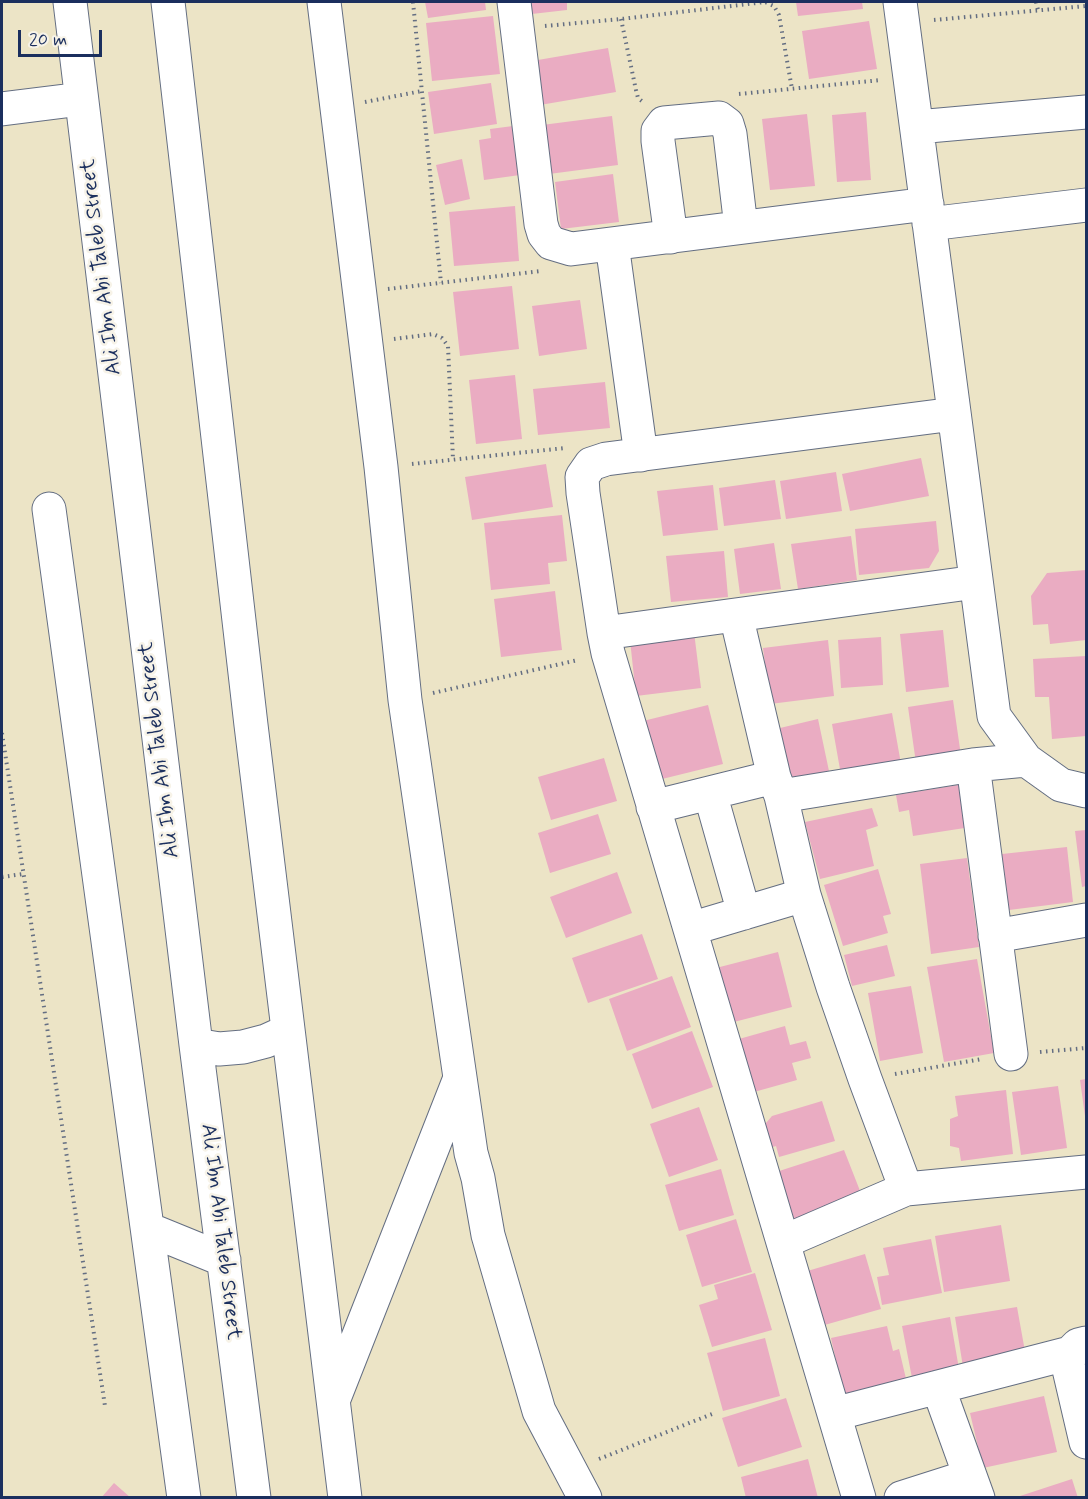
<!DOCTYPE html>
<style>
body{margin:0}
#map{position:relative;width:1088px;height:1499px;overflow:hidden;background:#ece4c6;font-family:Mynerve,sans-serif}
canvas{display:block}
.frame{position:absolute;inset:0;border:3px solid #1b2f5e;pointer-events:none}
.scale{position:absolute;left:18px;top:30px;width:84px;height:27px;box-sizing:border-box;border:3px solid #1b2f5e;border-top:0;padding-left:8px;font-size:18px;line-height:21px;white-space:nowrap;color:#1b2f5e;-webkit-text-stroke:4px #f7f3e8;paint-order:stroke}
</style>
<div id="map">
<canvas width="1088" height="1499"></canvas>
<div class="frame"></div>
<div class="scale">20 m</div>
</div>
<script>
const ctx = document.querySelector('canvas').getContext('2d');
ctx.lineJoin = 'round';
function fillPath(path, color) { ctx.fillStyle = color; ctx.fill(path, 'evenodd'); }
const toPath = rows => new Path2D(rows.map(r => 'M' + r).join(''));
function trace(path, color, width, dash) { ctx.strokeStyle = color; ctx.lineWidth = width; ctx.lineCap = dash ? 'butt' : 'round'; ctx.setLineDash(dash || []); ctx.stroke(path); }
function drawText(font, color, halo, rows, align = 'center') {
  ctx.font = font + ' Mynerve,sans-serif'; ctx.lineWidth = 5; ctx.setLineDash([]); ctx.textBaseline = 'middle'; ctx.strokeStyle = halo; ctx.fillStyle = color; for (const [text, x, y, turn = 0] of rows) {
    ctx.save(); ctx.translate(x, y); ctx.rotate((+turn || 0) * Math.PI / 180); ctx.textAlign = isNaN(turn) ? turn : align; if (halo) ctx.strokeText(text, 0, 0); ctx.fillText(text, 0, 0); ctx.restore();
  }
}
const building = toPath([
 [425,2,485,2,486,10,428,18],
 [521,2,567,2,567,10,523,15],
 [796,2,862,2,863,9,798,16],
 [493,16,500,74,432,81,426,23],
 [869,21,877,69,809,79,802,31],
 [608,48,616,92,540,105,532,61],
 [491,83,497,124,434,134,428,92],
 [866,112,871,180,837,182,832,115],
 [807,114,815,186,770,190,762,119],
 [612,116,618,165,549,174,542,125],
 [513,126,520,175,484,180,479,140,491,138,490,129],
 [462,159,470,199,445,205,436,165],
 [613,174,619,222,561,229,555,182],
 [515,206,519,261,454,266,449,212],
 [512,286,519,349,460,356,453,292],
 [580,300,587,349,539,356,532,306],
 [515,375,522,439,476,444,469,380],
 [605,382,610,428,538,435,533,389],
 [921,458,929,496,850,511,842,474],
 [546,464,553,507,472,520,465,477],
 [836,472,842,511,786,519,780,481],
 [775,480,781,519,724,526,719,488],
 [713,485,718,530,663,536,657,491],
 [562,515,567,561,548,563,550,584,491,590,484,523],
 [936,521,939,551,929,568,859,575,855,529],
 [851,536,857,580,798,589,791,544],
 [774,543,781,589,740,594,734,549],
 [724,551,728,597,671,602,666,556],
 [1086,570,1086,640,1050,644,1048,624,1033,625,1031,596,1047,573],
 [555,591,562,650,501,657,494,599],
 [943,630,949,687,906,692,900,634],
 [694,632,701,688,636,696,630,640],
 [881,637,883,685,841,688,838,640],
 [828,640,834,696,770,704,763,648],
 [1086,656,1086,736,1052,739,1049,697,1035,697,1033,659],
 [953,700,962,763,917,770,908,707],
 [708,705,723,764,658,780,643,721],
 [892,713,901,764,841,775,832,724],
 [818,719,829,771,792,780,780,728],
 [604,758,617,801,551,820,538,777],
 [964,784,971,827,913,836,909,810,899,812,896,795],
 [872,808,878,826,866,830,874,866,820,879,805,822],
 [598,814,611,854,550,873,538,833],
 [1086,830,1086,886,1082,887,1075,831],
 [1067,847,1073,902,1009,910,1002,854],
 [967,858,979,947,931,954,920,864],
 [878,869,891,914,883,916,888,933,843,946,824,885],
 [617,872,632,913,566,938,550,897],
 [642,934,658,979,588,1003,572,958],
 [887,945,895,976,852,986,844,955],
 [778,952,792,1007,730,1023,716,968],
 [977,959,994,1053,944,1062,927,967],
 [672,976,691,1027,627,1051,609,999],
 [911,986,923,1053,880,1061,868,993],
 [785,1026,790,1045,806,1041,811,1058,792,1063,797,1080,754,1092,739,1039],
 [692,1031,713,1087,652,1109,632,1054],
 [1086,1079,1086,1116,1085,1116,1080,1080],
 [1058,1086,1067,1148,1021,1155,1012,1092],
 [1006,1090,1013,1154,961,1161,959,1148,950,1146,950,1119,958,1116,955,1096],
 [822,1101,835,1141,779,1157,776,1146,766,1149,760,1130,772,1116],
 [699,1107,718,1160,669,1177,650,1124],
 [844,1150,864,1201,789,1225,773,1173],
 [721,1169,734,1215,679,1231,665,1185],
 [736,1219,752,1272,702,1287,686,1235],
 [1001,1225,1010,1281,944,1292,935,1236],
 [931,1239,942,1293,882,1305,877,1277,889,1275,883,1248],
 [865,1254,881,1309,821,1326,804,1272],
 [755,1273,772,1330,712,1347,699,1305,718,1299,714,1285],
 [1017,1307,1026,1357,963,1367,955,1317],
 [950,1317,959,1369,912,1378,902,1326],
 [887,1326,893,1351,899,1349,907,1383,844,1397,831,1338],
 [765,1338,780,1396,723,1411,707,1353],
 [1044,1396,1057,1452,983,1468,970,1413],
 [786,1398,802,1447,738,1467,722,1418],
 [808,1459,818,1498,746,1498,741,1477],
 [1072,1479,1078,1498,1018,1498,1017,1497],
 [114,1483,131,1498,101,1498]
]);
const path = toPath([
 [413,2,441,283],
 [1036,2,1038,10],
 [621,19,636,90,638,98,643,102],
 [934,20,1086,6],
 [545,26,621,19,765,2,774,6,779,15,792,89],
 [739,94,881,80],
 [365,102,422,91],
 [388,289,541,271],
 [394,339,433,334,442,338,448,346,453,460],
 [412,464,565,448],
 [433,693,578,660],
 [2,733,105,1406],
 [2,877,23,874],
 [1040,1052,1086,1048],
 [895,1074,982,1059],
 [599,1459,712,1414]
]);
const minor = toPath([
 [70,2,196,1045,254,1498],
 [168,2,251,725,345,1498],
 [324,2,381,467,405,700,471,1153,478,1178,488,1235,539,1411,585,1498],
 [514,2,541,224,544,234,551,243,571,249,927,204],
 [900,2,994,716,1026,760,1061,785,1086,791],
 [2,109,81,99],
 [917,127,1086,112],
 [929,224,1086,205],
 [671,237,658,141,658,131,664,123,719,118,727,124,730,134,741,227],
 [612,244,641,455],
 [49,509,184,1498],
 [736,615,774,777,781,796,804,895,833,987,865,1079,906,1189],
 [604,633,976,582],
 [973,765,1011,1054],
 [710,793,744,913],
 [781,796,973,765,1026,760],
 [653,807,774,777],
 [690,929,804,895],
 [995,936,1086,920],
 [196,1045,219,1049,243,1047,266,1041,288,1031],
 [148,1229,224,1260],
 [783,1242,906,1189,1086,1172],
 [1086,1343,1078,1345,1070,1353,1068,1365,1086,1442],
 [938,1387,978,1498],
 [335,1396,460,1078],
 [834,1414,1070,1353],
 [859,1498,608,653,604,633,583,493,582,477,591,464,606,459,954,414],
 [901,1498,970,1476]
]);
const streetNames = [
 ["Ali Ibn Abi Taleb Street",102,267,-97],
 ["Ali Ibn Abi Taleb Street",160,750,-97],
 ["Ali Ibn Abi Taleb Street",220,1232,83]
];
fillPath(building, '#eaacc2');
trace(minor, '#646e82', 35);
trace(path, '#646e82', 4, [1.5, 4.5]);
trace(minor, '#fff', 33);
drawText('21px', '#1b2f5e', '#f7f3e8', streetNames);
</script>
